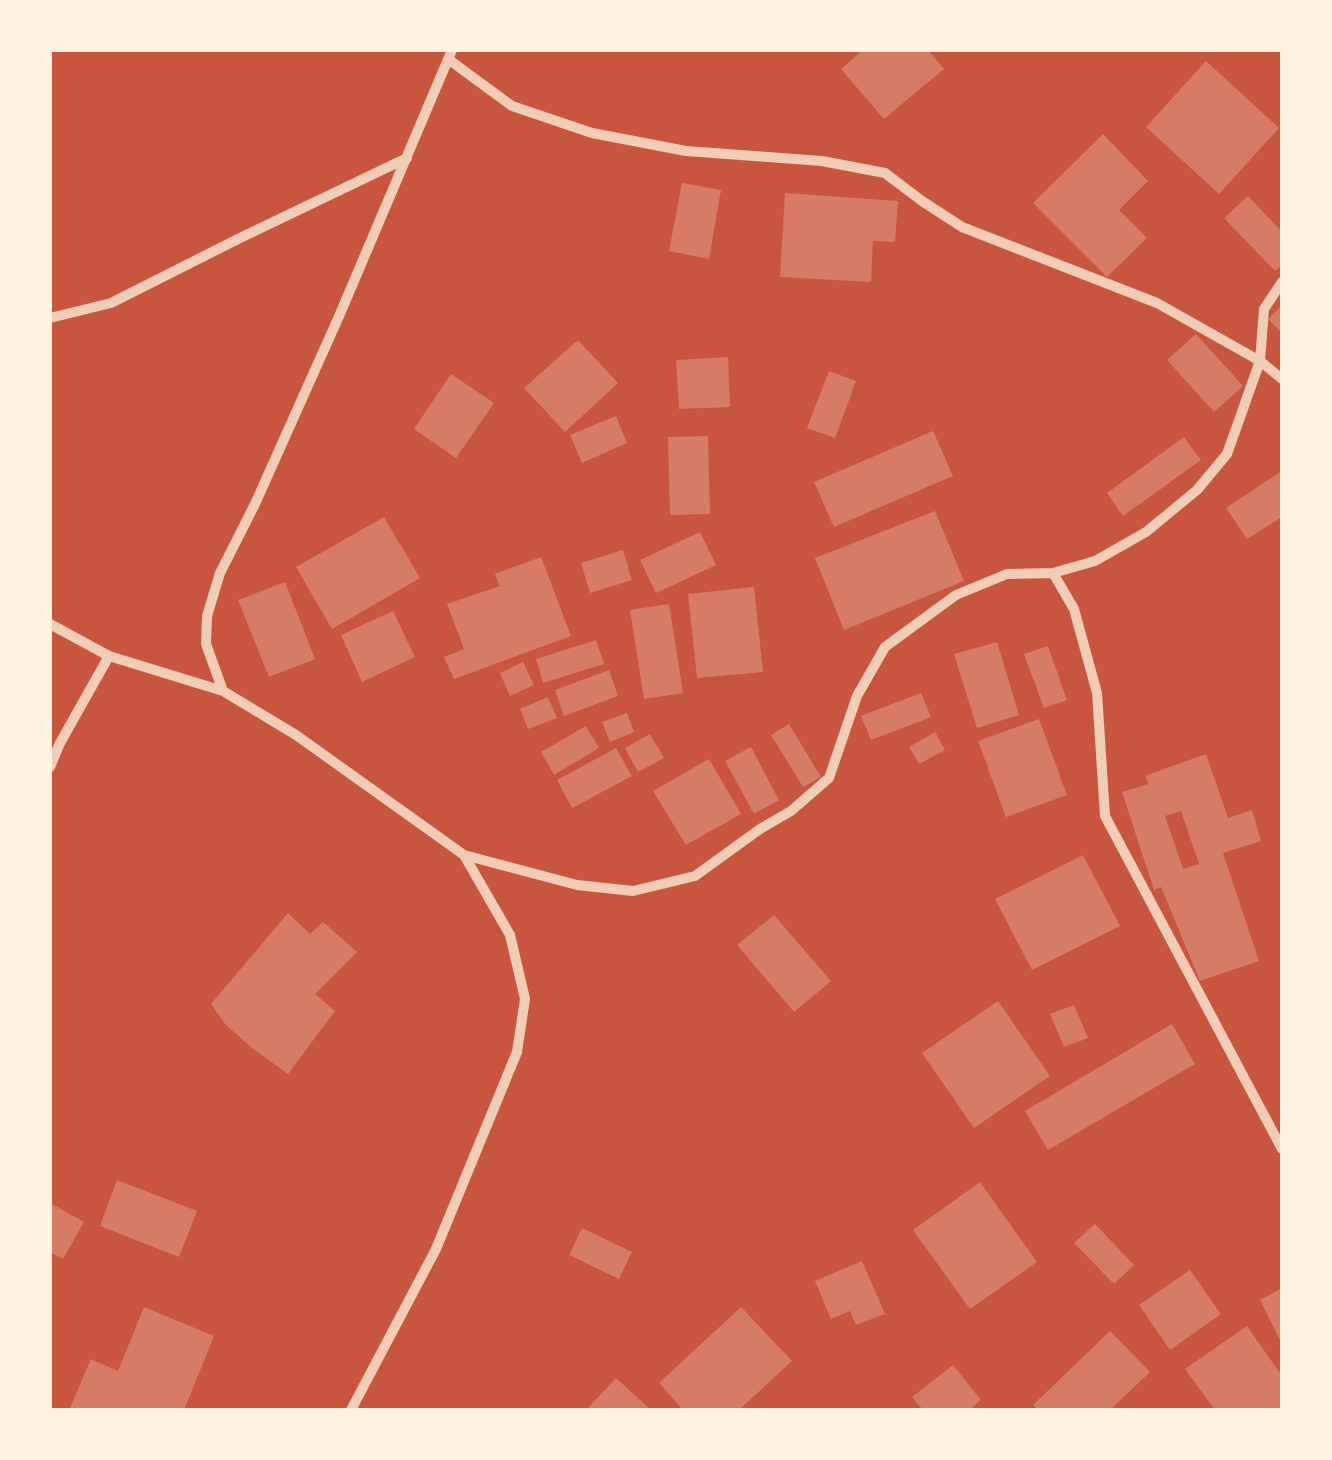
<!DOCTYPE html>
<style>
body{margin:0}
#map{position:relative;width:1332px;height:1460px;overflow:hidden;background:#c8553d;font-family:Barlow,sans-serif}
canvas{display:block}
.frame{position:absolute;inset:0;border:52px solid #fff3e0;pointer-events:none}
</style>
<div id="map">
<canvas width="1332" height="1460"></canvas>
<div class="frame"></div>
</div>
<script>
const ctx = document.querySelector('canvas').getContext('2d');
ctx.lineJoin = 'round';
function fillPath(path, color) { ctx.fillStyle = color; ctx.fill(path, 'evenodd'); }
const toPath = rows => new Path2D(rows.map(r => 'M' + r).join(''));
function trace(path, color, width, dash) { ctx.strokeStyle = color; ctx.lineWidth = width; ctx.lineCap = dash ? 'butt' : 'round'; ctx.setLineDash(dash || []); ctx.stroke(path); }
const building = toPath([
 [863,50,928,50,944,69,884,119,841,69],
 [1206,61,1279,128,1219,194,1146,127],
 [1103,134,1148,181,1119,210,1147,238,1107,277,1033,203],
 [682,183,721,190,709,259,669,251],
 [785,193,898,201,895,242,873,241,871,282,780,277],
 [1248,196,1282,232,1282,265,1275,271,1224,218],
 [1282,305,1282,333,1268,319],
 [1196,334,1243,386,1214,412,1167,360],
 [578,340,618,383,565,432,524,388],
 [728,357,730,407,679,409,676,360],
 [829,371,856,381,835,438,807,428],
 [451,374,494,403,456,458,414,429],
 [616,416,627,443,582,463,570,435],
 [933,431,953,476,834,527,814,482],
 [708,436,710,514,670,515,668,437],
 [1184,437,1201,460,1123,516,1107,493],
 [1280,472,1282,475,1282,517,1247,539,1226,508],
 [935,511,964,581,844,630,815,558],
 [384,517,420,578,332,629,296,567],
 [700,532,716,565,656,593,640,560],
 [623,550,632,580,590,593,581,563],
 [541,557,571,636,454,679,444,657,464,649,447,604,500,586,495,574],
 [285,582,315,659,269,677,238,600],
 [754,587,763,672,697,678,688,594],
 [669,604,683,693,644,699,630,610],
 [393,611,415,657,362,682,341,635],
 [596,640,604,664,543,683,536,659],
 [997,642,1019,715,977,728,954,654],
 [1048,646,1067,700,1044,708,1024,654],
 [523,662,534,685,510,696,500,673],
 [609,670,618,696,564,716,555,690],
 [921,693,931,717,871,740,861,716],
 [548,697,557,718,528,729,520,709],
 [627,713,634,732,610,742,602,722],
 [1039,719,1067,795,1006,817,978,741],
 [789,724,821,777,803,787,771,735],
 [586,726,599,748,554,775,541,752],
 [935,732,945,750,919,764,909,747],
 [650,734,664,758,638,772,625,748],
 [751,747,779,800,754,814,725,761],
 [616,748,632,776,572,808,557,780],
 [1206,754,1228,818,1252,810,1261,841,1223,853,1259,961,1200,981,1161,887,1154,890,1122,792,1148,784,1145,776],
 [1181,811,1199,864,1183,869,1165,816],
 [709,759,741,814,686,845,653,791],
 [1083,855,1120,926,1032,970,995,899],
 [288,913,310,934,323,922,357,952,315,994,335,1011,288,1074,252,1048,226,1025,211,1004],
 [774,915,831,981,794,1012,737,945],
 [998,1001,1050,1076,974,1128,922,1053],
 [1074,1005,1088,1038,1064,1047,1050,1014],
 [1172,1024,1195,1064,1048,1150,1025,1111],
 [117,1180,197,1211,179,1257,100,1226],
 [980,1182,1037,1262,970,1309,913,1230],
 [50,1203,84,1222,63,1259,50,1252],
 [1095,1224,1134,1265,1114,1284,1074,1243],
 [582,1228,632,1252,619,1279,569,1255],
 [862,1261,885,1314,856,1325,850,1311,831,1319,815,1281],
 [1190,1270,1221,1314,1170,1350,1139,1305],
 [1282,1288,1282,1344,1260,1300],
 [144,1307,214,1336,184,1410,69,1410,91,1359,118,1371],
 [741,1307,792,1361,739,1410,683,1410,659,1383],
 [1247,1326,1282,1376,1282,1410,1215,1410,1185,1369],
 [1110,1331,1150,1372,1110,1410,1038,1410,1033,1405],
 [953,1365,981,1400,969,1410,923,1410,912,1397],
 [616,1378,651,1410,586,1410]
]);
const minor = toPath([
 [448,59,512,106,592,133,686,151,822,161,885,173,922,201,962,227,1157,303,1260,361,1282,379],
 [50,318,111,303,242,237,407,158],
 [1053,573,1095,561,1146,532,1197,490,1227,454,1260,361,1264,309,1282,282],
 [50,624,109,656,223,691,296,735,464,855,510,935,525,999,517,1052,436,1249,351,1410],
 [223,691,206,644,207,616,220,573,255,504,340,314,452,50],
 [50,767,60,743,109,656],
 [464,855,577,885,633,891,695,876,760,829,791,811,829,778,857,696,885,647,956,595,1007,574,1053,573,1074,609,1097,693,1105,816,1282,1149]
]);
fillPath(building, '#d67c66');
trace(minor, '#f1ccb7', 10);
</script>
